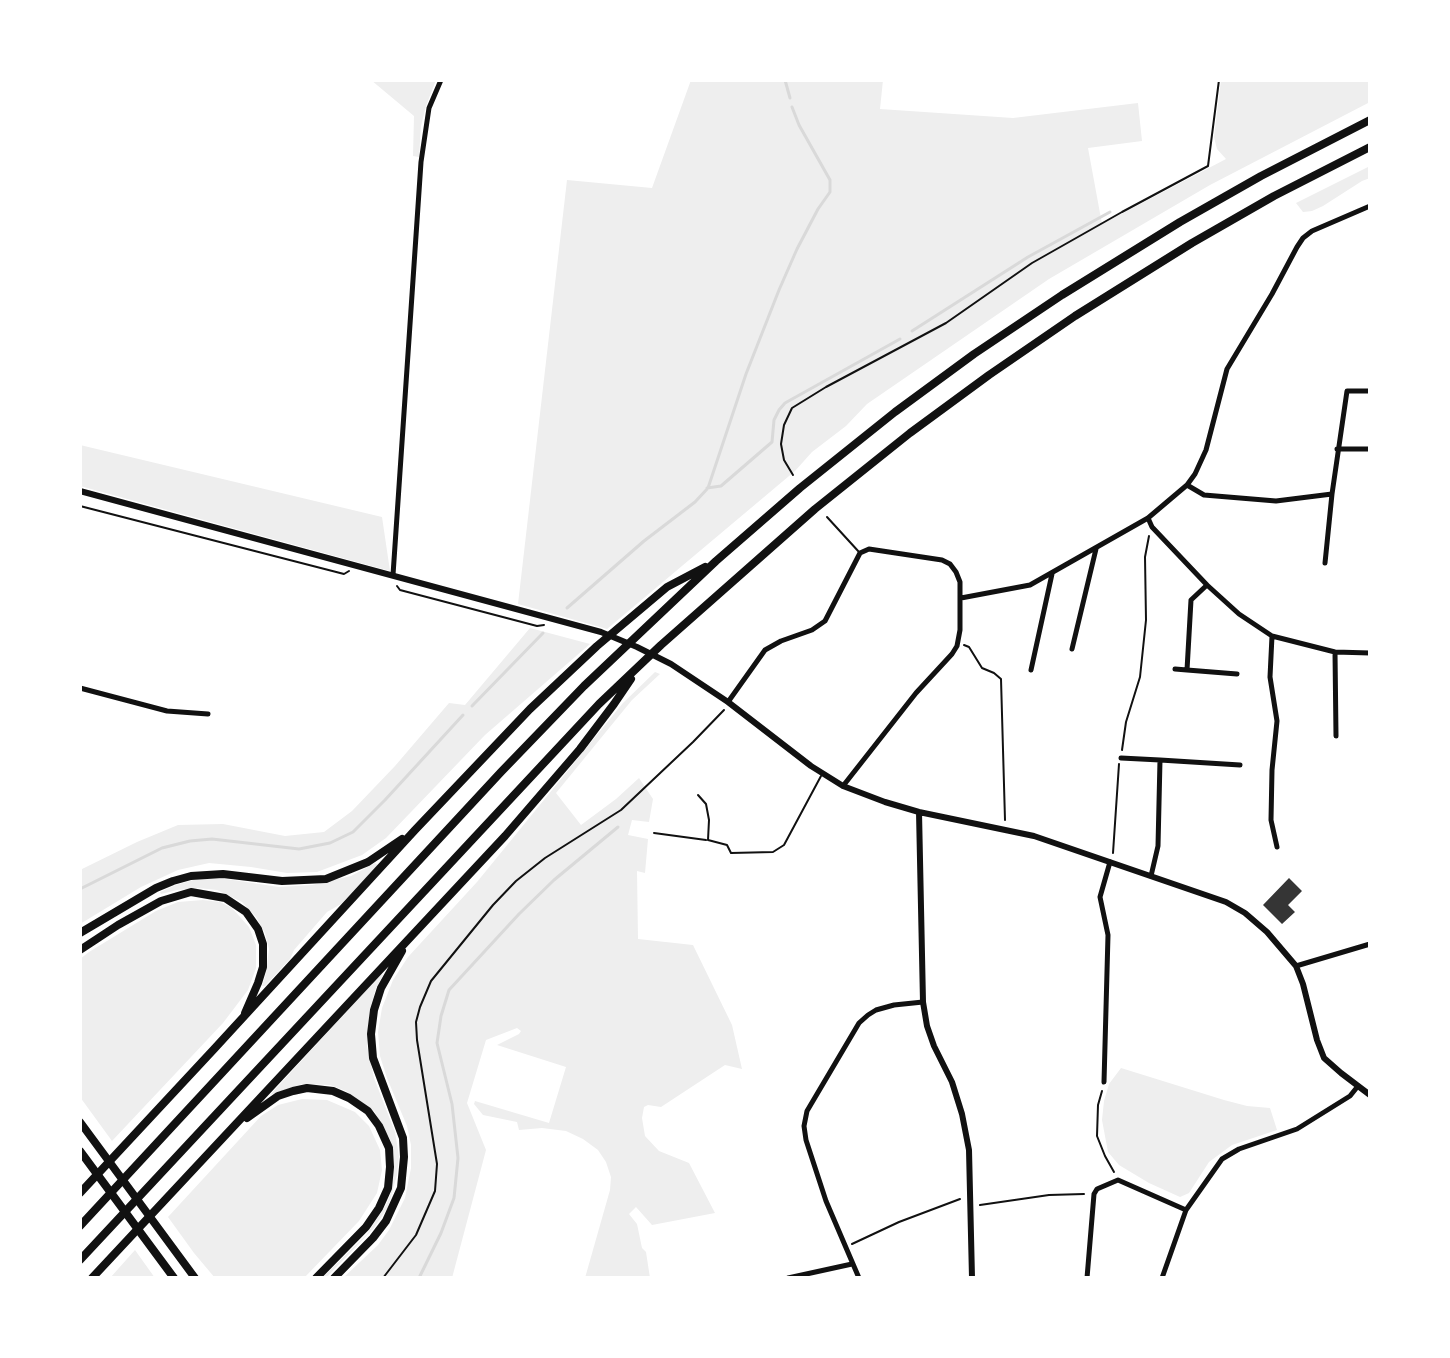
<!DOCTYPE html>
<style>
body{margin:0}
#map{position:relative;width:1450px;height:1358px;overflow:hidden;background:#fff;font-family:Commissioner,sans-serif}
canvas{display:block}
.frame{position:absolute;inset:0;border:82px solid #fff;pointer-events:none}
</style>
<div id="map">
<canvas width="1450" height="1358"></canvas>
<div class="frame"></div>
</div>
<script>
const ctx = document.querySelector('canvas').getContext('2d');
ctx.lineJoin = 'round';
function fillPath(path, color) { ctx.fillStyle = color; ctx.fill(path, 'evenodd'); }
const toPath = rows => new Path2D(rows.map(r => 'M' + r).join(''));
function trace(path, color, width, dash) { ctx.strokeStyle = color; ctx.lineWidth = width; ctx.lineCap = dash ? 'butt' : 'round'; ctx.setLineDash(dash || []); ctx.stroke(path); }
const green = toPath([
 [371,80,436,80,426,106,421,126,419,157,413,156,414,116],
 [691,80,883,80,880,109,1013,118,1138,103,1142,141,1088,148,1102,224,1226,159,1217,149,1214,137,1221,80,1370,80,1370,102,1210,185,1049,279,867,404,846,426,812,452,795,471,607,629,518,604,567,180,652,188],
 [1370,166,1370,178,1362,181,1323,206,1312,211,1303,212,1296,203],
 [80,445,382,517,390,571,80,486],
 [530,628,590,644,485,735,386,838,362,855,317,872,287,873,251,867,209,863,178,870,141,887,80,924,80,870,137,842,178,825,223,824,285,836,324,832,352,811,395,766,449,703,465,705],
 [655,672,660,674,632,700,556,793,581,825,616,799,639,778,653,799,649,822,632,820,628,835,648,839,645,873,637,871,638,939,693,945,732,1025,742,1069,725,1065,661,1107,648,1105,644,1107,642,1118,645,1136,659,1151,689,1163,715,1213,652,1225,636,1207,629,1214,637,1224,642,1248,646,1252,650,1278,585,1278,610,1190,611,1177,606,1162,598,1150,583,1139,566,1131,542,1128,519,1130,517,1122,483,1115,474,1104,475,1101,549,1123,566,1067,497,1045,519,1034,521,1031,517,1028,486,1040,467,1103,486,1150,452,1278,343,1278,378,1245,389,1230,405,1198,411,1168,411,1145,407,1126,387,1078,380,1056,378,1032,382,1008,393,980,408,957,477,882,623,703],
 [375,863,378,865,341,904,327,912,294,950,290,959,265,986,262,986,266,973,269,949,265,933,256,917,242,902,217,890,198,888,177,890,161,894,160,892,176,885,197,879,226,879,279,887,312,885,351,876],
 [203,900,220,902,232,908,249,927,256,945,256,968,248,990,223,1023,112,1141,80,1097,80,959,89,952,156,911,178,902],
 [381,974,383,975,376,988,370,1009,367,1046,374,1078,395,1132,399,1156,397,1175,388,1207,374,1228,326,1278,322,1278,367,1234,386,1205,391,1193,394,1166,394,1155,390,1139,374,1111,346,1091,330,1085,302,1084,270,1095],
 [1121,1068,1224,1100,1247,1106,1270,1108,1277,1130,1232,1145,1209,1162,1189,1193,1180,1197,1149,1183,1119,1165,1108,1152,1102,1120,1104,1101,1109,1084],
 [302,1099,327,1100,355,1112,369,1126,380,1150,382,1170,377,1193,359,1221,304,1278,215,1278,194,1253,168,1217,261,1116,278,1105],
 [135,1250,155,1278,110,1278]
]);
const stream = toPath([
 [785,80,790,98],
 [912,331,1028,257,1110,212],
 [707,488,721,486,772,442,774,420,779,410,785,403,900,339],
 [567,608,644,541,695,502,708,488,746,374,779,290,797,249,818,209,830,192,830,180,799,125,792,107],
 [472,706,543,633],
 [80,889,162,848,190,841,212,839,299,849,330,843,353,832,385,800,463,715],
 [419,1278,441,1233,454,1198,458,1158,452,1104,437,1043,441,1016,449,990,519,914,554,880,618,827]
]);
const building = toPath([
 [1289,878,1302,891,1288,905,1295,912,1282,924,1263,905]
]);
const path = toPath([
 [793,475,784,460,781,444,784,425,792,408,826,387,946,323,1032,263,1122,212,1208,166,1219,80],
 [80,506,344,574,349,571],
 [397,586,400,590,537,626,544,625],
 [964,645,969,647,982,668,994,673,1001,679,1005,820],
 [1122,750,1126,722,1140,677,1146,620,1145,557,1149,536],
 [1113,853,1119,764],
 [1102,1091,1098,1105,1097,1136,1105,1156,1114,1172],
 [980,1205,1049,1195,1084,1194],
 [852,1244,899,1222,960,1199],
 [383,1278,416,1235,435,1191,437,1164,417,1040,416,1022,420,1007,431,981,493,905,516,881,545,858,621,810,693,742,724,710]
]);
const service = toPath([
 [827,517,859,552],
 [698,795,706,804,709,820,708,840,727,845,731,853,773,852,784,845,821,776],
 [654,833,706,840]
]);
const minor = toPath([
 [1337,449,1370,449],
 [1187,485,1204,495,1276,501,1332,494,1347,391,1370,391],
 [1148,518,1152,527,1207,585,1239,614,1272,636,1335,652,1370,653],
 [1325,563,1332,494],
 [393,575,421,162,429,108,441,80],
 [1207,585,1191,600,1187,670,1237,674],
 [961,598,1030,585,1148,518,1187,485,1195,474,1206,450,1227,369,1272,294,1297,247,1303,238,1312,231,1370,206],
 [1272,636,1270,677,1277,721,1272,770,1271,820,1277,847],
 [1072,649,1096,549],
 [1335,652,1336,736],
 [1175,669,1187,670],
 [1031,670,1052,574],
 [80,688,167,711,208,714],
 [728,702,765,650,781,641,812,630,825,621,860,553,869,549,942,560,950,564,956,572,960,582,960,630,957,646,952,654,916,693,843,786],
 [1121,758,1160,760],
 [1151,876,1158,846,1160,760,1240,765],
 [1296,966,1370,944],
 [1104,1082,1108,935,1100,897,1110,862],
 [788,1278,852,1264],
 [859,1278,826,1201,806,1140,804,1126,807,1111,859,1023,868,1015,876,1010,894,1005,923,1002],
 [1087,1278,1094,1194,1097,1189,1118,1180,1186,1210],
 [1162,1278,1186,1210,1222,1159,1239,1149,1297,1129,1350,1096,1358,1086]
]);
const tertiary = toPath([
 [80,491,601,632,637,647,671,664,728,702,811,766,843,786,885,802,919,812,1034,836,1226,902,1245,913,1267,932,1296,966,1303,984,1317,1040,1324,1058,1341,1073,1370,1095],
 [919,812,923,1002,927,1026,934,1046,952,1082,962,1114,969,1150,972,1278]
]);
const trunk = toPath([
 [80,1122,195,1278],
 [80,1151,174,1278]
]);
const motorway = toPath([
 [80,933,156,888,173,881,191,876,223,874,282,881,326,879,368,862,402,839],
 [80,950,118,925,161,901,191,892,225,898,246,912,258,929,263,944,263,967,258,983,245,1013],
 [247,1118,278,1096,293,1091,307,1088,333,1091,349,1098,368,1111,379,1126,389,1148,390,1167,388,1188,379,1208,366,1227,316,1278],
 [80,1193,215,1048,415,830,530,709,597,646,667,587,705,567],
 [80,1226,501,772,584,686,716,561,800,488,895,412,974,354,1062,295,1180,222,1261,176,1370,120],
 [80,1260,599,704,661,645,815,509,910,433,989,375,1075,316,1192,243,1274,196,1370,147],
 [92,1278,505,836,580,749,614,704,631,679],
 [334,1278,373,1238,386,1221,401,1188,404,1157,403,1138,373,1058,371,1034,374,1010,381,988,402,951]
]);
fillPath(green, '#eee');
trace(stream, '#d9d9d9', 3);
fillPath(building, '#353535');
trace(path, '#111', 2);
trace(service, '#111', 2);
trace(minor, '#111', 5);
trace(tertiary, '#111', 6);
trace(trunk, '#111', 8);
trace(motorway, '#111', 8);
</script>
